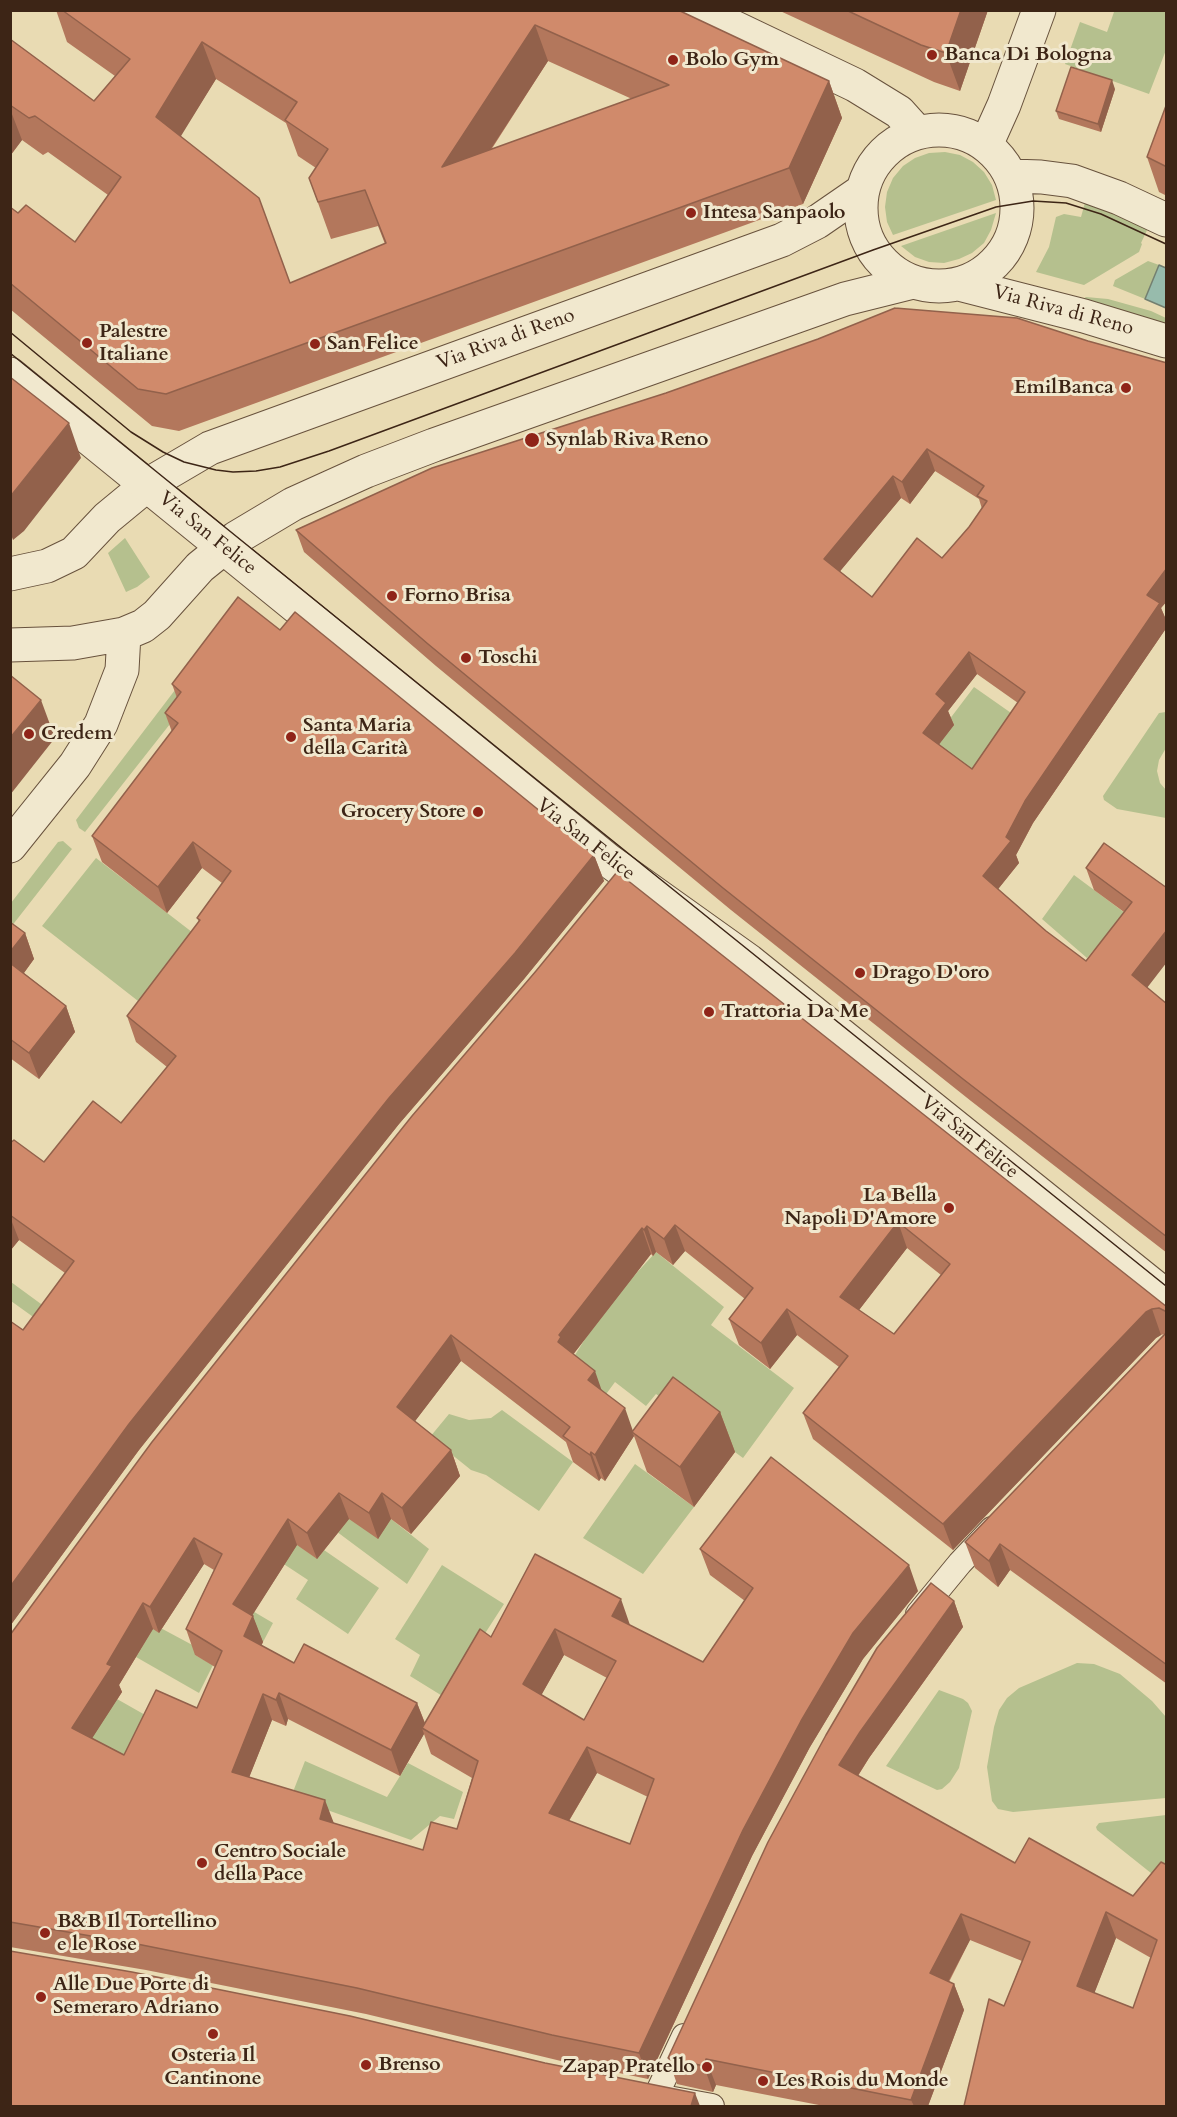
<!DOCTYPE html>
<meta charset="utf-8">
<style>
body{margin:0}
#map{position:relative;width:1177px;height:2117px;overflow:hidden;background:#e9dbb3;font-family:Cardo,serif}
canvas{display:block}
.frame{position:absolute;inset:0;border:12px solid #3d2516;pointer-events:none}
</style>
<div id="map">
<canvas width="1177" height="2117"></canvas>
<div class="frame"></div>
</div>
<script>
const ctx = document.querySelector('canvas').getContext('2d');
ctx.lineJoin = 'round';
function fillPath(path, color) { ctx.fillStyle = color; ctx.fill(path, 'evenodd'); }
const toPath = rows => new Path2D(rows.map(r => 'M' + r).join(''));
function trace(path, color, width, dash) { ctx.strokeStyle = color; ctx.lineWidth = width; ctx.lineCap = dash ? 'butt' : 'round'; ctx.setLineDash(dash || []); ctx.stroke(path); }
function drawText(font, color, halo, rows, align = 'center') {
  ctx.font = font + ' Cardo,serif'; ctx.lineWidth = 6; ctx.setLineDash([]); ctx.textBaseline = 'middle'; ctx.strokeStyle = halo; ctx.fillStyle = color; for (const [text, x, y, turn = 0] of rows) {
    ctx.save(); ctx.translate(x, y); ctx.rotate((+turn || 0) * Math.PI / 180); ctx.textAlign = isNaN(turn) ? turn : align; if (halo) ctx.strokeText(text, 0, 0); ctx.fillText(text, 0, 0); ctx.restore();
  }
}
const green = toPath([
 [1112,11,1166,11,1166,50,1149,94,1065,64,1080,22,1107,32,1114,12],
 [945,152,960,155,973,162,984,172,992,185,996,200,893,235,887,222,885,207,887,192,893,178,903,166,915,158,929,153],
 [1086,199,1149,226,1141,243,1142,244,1139,252,1084,285,1036,272,1049,247,1056,217,1064,214,1081,217],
 [996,213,991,230,984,243,972,253,959,259,944,263,929,262,915,257,901,246],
 [1148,261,1159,265,1145,299,1113,286,1115,280],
 [1086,297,1108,299,1151,311,1166,318,1166,328,1080,301],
 [125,538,150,577,137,587,126,592,108,553],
 [191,669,181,710,85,832,79,828,76,820],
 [974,687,1014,715,966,781,931,755,953,725,949,720],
 [1166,712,1166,748,1159,760,1157,771,1160,783,1166,790,1166,818,1117,809,1104,800,1103,796,1159,713],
 [63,841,72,849,11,927,11,903,58,842],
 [96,858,210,946,156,1015,42,926],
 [1074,875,1125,913,1087,958,1042,919],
 [656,1252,724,1307,711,1325,794,1388,743,1458,656,1394,646,1406,615,1382,604,1397,567,1368,585,1339,630,1280],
 [11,1282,52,1312,43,1324,11,1301],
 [502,1410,573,1462,539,1511,486,1475,471,1470,430,1437,449,1414,469,1420,491,1418],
 [635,1464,694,1507,643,1574,583,1538],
 [309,1511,391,1519,429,1549,407,1584],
 [281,1533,316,1558,324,1550,379,1588,348,1634,296,1599,308,1580,267,1553],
 [442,1565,504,1604,444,1697,410,1676,420,1655,395,1639],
 [217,1590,273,1623,263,1642,215,1613],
 [155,1625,198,1648,195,1655,213,1665,199,1693,136,1657],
 [1077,1663,1094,1664,1120,1674,1152,1701,1166,1717,1166,1798,1013,1812,998,1809,992,1801,987,1767,994,1727,999,1710,1007,1698,1019,1688],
 [939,1690,963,1699,968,1703,972,1711,959,1768,950,1782,942,1789,937,1790,886,1766],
 [117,1699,161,1724,138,1773,85,1739],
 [305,1761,387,1797,408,1763,463,1792,454,1819,440,1816,411,1840,291,1797],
 [1166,1815,1166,1885,1097,1830,1096,1827,1099,1823]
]);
const water = toPath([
 [1159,265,1166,268,1166,308,1145,299,1159,265]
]);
const pedestrian = toPath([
 [918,1614,960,1563,992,1529],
 [656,2096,684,2036],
 [668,2098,712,2106]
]);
const minor = toPath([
 [698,10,855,85,899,112,917,132],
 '861 208a78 78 0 1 1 156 0a78 78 0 1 1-156 0Z',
 [986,145,1004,105,1039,10],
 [1011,176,1041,177,1072,181,1119,198,1166,220],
 [959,284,1084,316,1166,341],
 [10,574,47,566,74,553,107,518,147,485,210,448,782,240,817,222,862,191],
 [10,645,73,643,124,634,143,626,157,615,200,567,236,538,293,504,366,471,434,445,845,299,913,282],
 [10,846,75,765,101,724,122,670,124,634]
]);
const tertiary = toPath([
 [10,374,609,861,749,961,1166,1296]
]);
const tram = toPath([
 [10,332,131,432,163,452,184,462,216,470,233,472,256,471,280,467,329,451,873,250,996,207,1033,201,1066,203,1101,214,1166,244],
 [10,353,542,784,1166,1286]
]);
const wall = toPath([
 [56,10,678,10,829,81,842,118,803,204,179,431,152,426,10,309,10,207,18,213,75,242,108,195,48,152,43,155,22,140,10,156,10,39,94,101,115,76,67,42],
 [548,61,632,99,491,150],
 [216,79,286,123,298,156,316,168,309,178,331,239,378,226,385,244,290,283,180,136],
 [778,10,988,10,960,91,934,82],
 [1115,89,1101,132,1059,119,1056,111],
 [1167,103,1167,196,1159,192,1147,157],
 [1088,341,1167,363,1167,601,1161,608,1167,622,1167,627,1033,823,1016,855,1019,863,998,889,1046,931,1086,961,1124,912,1094,890,1086,868,1167,888,1147,988,1167,1004,1167,1253,971,1101,731,910,436,666,304,552,296,530],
 [935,471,979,499,982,509,969,527,942,558,872,597,840,571,901,498,910,504],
 [977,674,1018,703,972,769,939,744,954,725,948,711],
 [280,630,594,855,604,881,524,979,399,1124,139,1450,10,1626,10,1321,23,1330,65,1273,19,1240,10,1251,10,1143,44,1162,121,1123,167,1067,136,1042,127,1016,199,922,197,918,222,883,202,868,167,913,102,862,92,836,172,732,165,713,177,698,172,684],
 [10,922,25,933,34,959,24,973,66,1006,75,1032,39,1079,10,1058],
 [536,971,1167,1307,1167,1684,1010,1570,998,1587,975,1568,965,1542,1164,1334,1161,1335,1156,1338,953,1550,813,1439,803,1413,839,1367,797,1335,770,1369,739,1345,729,1319,745,1299,685,1251,673,1265,656,1252,653,1256,651,1254,573,1354,633,1431,720,1412,735,1452,694,1507,647,1472,634,1436,605,1481,601,1478,599,1481,573,1462,566,1442,461,1361,415,1421,451,1450,460,1476,411,1534,391,1519,378,1539,349,1519,317,1559,297,1545,252,1615,263,1642,261,1646,294,1663,417,1703,425,1723,491,1637,535,1554,630,1625,703,1662,745,1601,710,1575,700,1549,918,1591,863,1659,810,1747,752,1856,648,2079,561,2061,366,2014,146,1970,10,1947,10,1635],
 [907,1248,941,1275,894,1334,859,1310],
 [204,1564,214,1570,186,1629,195,1655,215,1667,197,1708,124,1755,92,1738,122,1692,119,1685,153,1629,159,1633],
 [564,1655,607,1678,584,1720,541,1695],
 [288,1719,400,1776,424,1734,431,1754,472,1778,457,1829,423,1850,334,1824,249,1777,272,1720,286,1726],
 [597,1773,648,1797,630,1844,569,1821],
 [954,1601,963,1627,869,1758,858,1776,1015,1863,1133,1896,1167,1865,1167,2106,1004,2006,1022,1961,970,1940,949,1982,954,1984,964,2010,928,2106,824,2106,716,2085,713,2092,677,2084,668,2058],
 [1116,1938,1151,1958,1133,2008,1094,1993]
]);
const shadedWall = toPath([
 [961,10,988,10,960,91,946,53],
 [535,25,548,61,455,204,442,167],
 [202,42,216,79,170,154,156,117],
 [1112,80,1115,89,1101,132,1098,124],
 [829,81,842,118,803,204,789,168],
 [10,109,22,140,10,156],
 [69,423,81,458,24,531,13,540,10,532,10,497],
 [927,449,935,471,910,504,902,482],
 [893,476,901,498,832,581,824,559],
 [1167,568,1167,601,1161,608,1167,622,1167,627,1033,823,1016,855,1019,863,991,898,983,876,1025,801,1147,595],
 [969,652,977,674,948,711,954,725,931,755,923,733,936,694],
 [41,700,55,738,10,795,10,738],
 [193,842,202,868,167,913,158,887],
 [594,855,604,881,524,979,399,1124,139,1450,10,1626,10,1587,129,1424,389,1098],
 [1167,930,1167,962,1140,997,1132,975],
 [25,933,34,959,15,985,10,974,10,952],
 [66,1006,75,1032,39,1079,29,1053],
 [10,1217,19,1240,10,1251],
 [898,1222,907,1248,849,1323,840,1297],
 [675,1225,685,1251,673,1265,664,1239],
 [647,1226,656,1252,653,1256,644,1230],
 [642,1228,651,1254,569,1360,558,1342,559,1335],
 [787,1309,797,1335,770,1369,761,1343],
 [1152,1309,1161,1335,1156,1338,953,1550,943,1524,1146,1312],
 [451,1335,461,1361,406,1433,397,1407],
 [595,1371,604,1397,588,1380],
 [625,1408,634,1434,632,1432,634,1436,605,1481,595,1455],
 [720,1412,735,1452,694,1507,680,1467],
 [451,1450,460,1476,411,1534,402,1508],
 [591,1452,601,1478,599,1481,590,1455],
 [339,1493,349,1519,317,1559,307,1533],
 [382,1493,391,1519,378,1539,369,1513],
 [288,1519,297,1545,243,1630,233,1604],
 [194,1538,204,1564,159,1633,150,1607],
 [1000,1544,1010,1570,998,1587,989,1561],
 [909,1565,918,1591,863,1659,810,1747,752,1856,648,2079,639,2053,743,1830,801,1721,853,1633],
 [621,1599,630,1625,621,1642,612,1616],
 [954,1601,963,1627,869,1758,848,1791,839,1765,860,1732],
 [143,1603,153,1629,119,1685,122,1692,82,1754,72,1728,107,1664],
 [253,1616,263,1642,253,1662,244,1636],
 [555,1629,564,1655,533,1710,523,1684],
 [279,1693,288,1719,286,1726,276,1700],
 [263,1694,272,1720,241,1798,232,1772],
 [417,1703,427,1729,422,1728,424,1734,400,1776,391,1750],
 [587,1747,597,1773,558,1839,549,1813],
 [325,1800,335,1826,320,1819],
 [1106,1912,1116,1938,1087,2012,1077,1986],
 [961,1914,970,1940,939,1999,930,1973],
 [954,1984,964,2010,928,2106,914,2106,911,2100],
 [706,2059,716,2085,713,2092,704,2066],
 [695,2093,700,2106,691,2106]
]);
const building = toPath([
 [62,10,678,10,829,81,789,168,166,394,138,389,10,283,10,207,18,213,26,205,75,242,121,177,35,116,29,118,10,105,10,39,94,101,130,59,62,10],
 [535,25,669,85,442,167,535,25],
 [202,42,297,102,285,120,328,149,309,178,318,202,365,190,386,243,290,283,259,198,156,117,202,42],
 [846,10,961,10,946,53,921,45,846,10],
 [1071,67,1112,80,1098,124,1056,111,1071,67],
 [1167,103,1167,167,1147,157,1167,103],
 [895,308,1017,318,1088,341,1167,363,1167,568,1147,595,1160,603,1025,801,1006,837,1011,841,983,876,1046,931,1086,961,1132,902,1086,868,1104,843,1167,888,1167,930,1132,975,1167,1004,1167,1237,963,1079,723,888,428,644,296,530,432,468,666,393,818,339,895,308],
 [927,449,984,486,977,496,987,501,969,527,942,558,917,538,872,597,824,559,893,476,902,482,927,449],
 [969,652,1025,692,972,769,923,733,946,703,936,694,969,652],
 [10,377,69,423,10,497,10,377],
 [238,597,280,630,295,612,594,855,515,953,389,1098,129,1424,10,1587,10,1321,23,1330,74,1261,10,1215,10,1143,14,1140,44,1162,93,1101,121,1123,176,1056,127,1016,200,920,197,918,231,871,193,842,158,887,92,836,178,723,165,713,181,692,172,684,238,597],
 [10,675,41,700,10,738,10,675],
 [617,872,1167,1307,1167,1312,1159,1308,1152,1309,1146,1312,943,1524,803,1413,848,1356,787,1309,761,1343,729,1319,753,1288,675,1225,664,1239,647,1226,644,1230,642,1228,559,1335,561,1337,558,1342,595,1371,588,1380,625,1408,595,1455,591,1452,590,1455,563,1436,570,1427,451,1335,397,1407,451,1450,402,1508,382,1493,369,1513,339,1493,307,1533,288,1519,233,1604,253,1616,244,1636,294,1663,304,1644,417,1703,391,1750,279,1693,276,1700,263,1694,232,1772,325,1800,320,1819,423,1850,431,1822,457,1829,478,1761,422,1728,480,1629,491,1637,535,1554,621,1599,612,1616,703,1662,753,1588,700,1549,771,1457,909,1565,853,1633,801,1721,743,1830,639,2053,552,2035,357,1988,137,1944,10,1922,10,1635,152,1442,412,1116,536,971,617,872],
 [898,1222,950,1264,894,1334,840,1297,898,1222],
 [194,1538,222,1554,186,1629,222,1651,197,1708,156,1690,124,1755,72,1728,112,1666,107,1664,143,1603,150,1607,194,1538],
 [555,1629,616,1661,584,1720,523,1684,555,1629],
 [587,1747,654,1779,630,1844,549,1813,587,1747],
 [10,922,25,933,10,952,10,922],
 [10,963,66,1006,29,1053,10,1039,10,963],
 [1167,1332,1167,1665,1000,1544,989,1561,965,1542,1167,1332],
 [673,1377,720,1412,680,1467,632,1432,673,1377],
 [931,1583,954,1601,860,1732,839,1765,1015,1863,1029,1838,1133,1896,1161,1862,1167,1865,1167,2106,964,2106,989,1999,1004,2006,1030,1942,961,1914,930,1973,954,1984,911,2100,706,2059,704,2066,668,2058,768,1842,826,1735,877,1648,931,1583],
 [1106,1912,1157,1940,1133,2008,1077,1986,1106,1912],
 [10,1951,132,1972,350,2016,545,2063,695,2093,691,2106,10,2106,10,1951]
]);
const markers = [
 [932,55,6,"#8f2418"],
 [673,60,6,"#8f2418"],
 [691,213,6,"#8f2418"],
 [87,343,6,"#8f2418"],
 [315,344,6,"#8f2418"],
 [1126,388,6,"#8f2418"],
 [532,440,8,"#8f2418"],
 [392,596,6,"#8f2418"],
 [466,658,6,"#8f2418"],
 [29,734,6,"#8f2418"],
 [291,737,6,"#8f2418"],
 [478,812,6,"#8f2418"],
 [860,973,6,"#8f2418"],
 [709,1012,6,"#8f2418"],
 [949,1208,6,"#8f2418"],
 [202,1863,6,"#8f2418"],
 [45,1933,6,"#8f2418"],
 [41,1997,6,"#8f2418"],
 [213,2034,6,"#8f2418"],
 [366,2065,6,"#8f2418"],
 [707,2067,6,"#8f2418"],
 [763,2081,6,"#8f2418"]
];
const poiNames = [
 ["Banca Di Bologna",944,55],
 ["Bolo Gym",685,60],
 ["Intesa Sanpaolo",703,213],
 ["Palestre",99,332],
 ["Italiane",99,355],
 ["San Felice",327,344],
 ["EmilBanca",1114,388,"right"],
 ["Synlab Riva Reno",546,440],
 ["Forno Brisa",404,596],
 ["Toschi",478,658],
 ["Santa Maria",303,726],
 ["della Carità",303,749],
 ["Credem",41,734],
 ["Grocery Store",466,812,"right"],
 ["Drago D'oro",872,973],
 ["Trattoria Da Me",721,1012],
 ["La Bella",937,1196,"right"],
 ["Napoli D'Amore",937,1219,"right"],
 ["Centro Sociale",214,1852],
 ["della Pace",214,1875],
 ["B&B Il Tortellino",57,1922],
 ["e le Rose",57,1945],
 ["Alle Due Porte di",53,1985],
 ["Semeraro Adriano",53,2008],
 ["Osteria Il",213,2056,"center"],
 ["Cantinone",213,2079,"center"],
 ["Brenso",378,2065],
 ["Zapap Pratello",695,2067,"right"],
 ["Les Rois du Monde",775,2081]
];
const streetNames = [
 ["Via Riva di Reno",1063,311,15],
 ["Via Riva di Reno",506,340,-20],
 ["Via San Felice",207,534,39],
 ["Via San Felice",585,840,38],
 ["Via San Felice",969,1138,39]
];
fillPath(green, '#b5c08e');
fillPath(water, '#97bbac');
trace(water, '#737f70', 1.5);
trace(pedestrian, '#68523d', 26);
trace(minor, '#68523d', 35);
trace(tertiary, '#68523d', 35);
trace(pedestrian, '#f1e8ce', 24);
trace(minor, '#f1e8ce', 33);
trace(tertiary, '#f1e8ce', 33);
trace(tram, '#3d2516', 1.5);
fillPath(wall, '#b3775c');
fillPath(shadedWall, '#92614b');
fillPath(building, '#d08a6b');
trace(building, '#92614b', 1.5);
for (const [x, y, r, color] of markers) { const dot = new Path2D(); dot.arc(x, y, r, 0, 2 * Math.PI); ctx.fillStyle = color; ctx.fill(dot); trace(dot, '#f1e8ce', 2); }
drawText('bold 20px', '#3d2516', '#f1e8ce', poiNames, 'left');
drawText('20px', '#3d2516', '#f1e8ce', streetNames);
</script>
